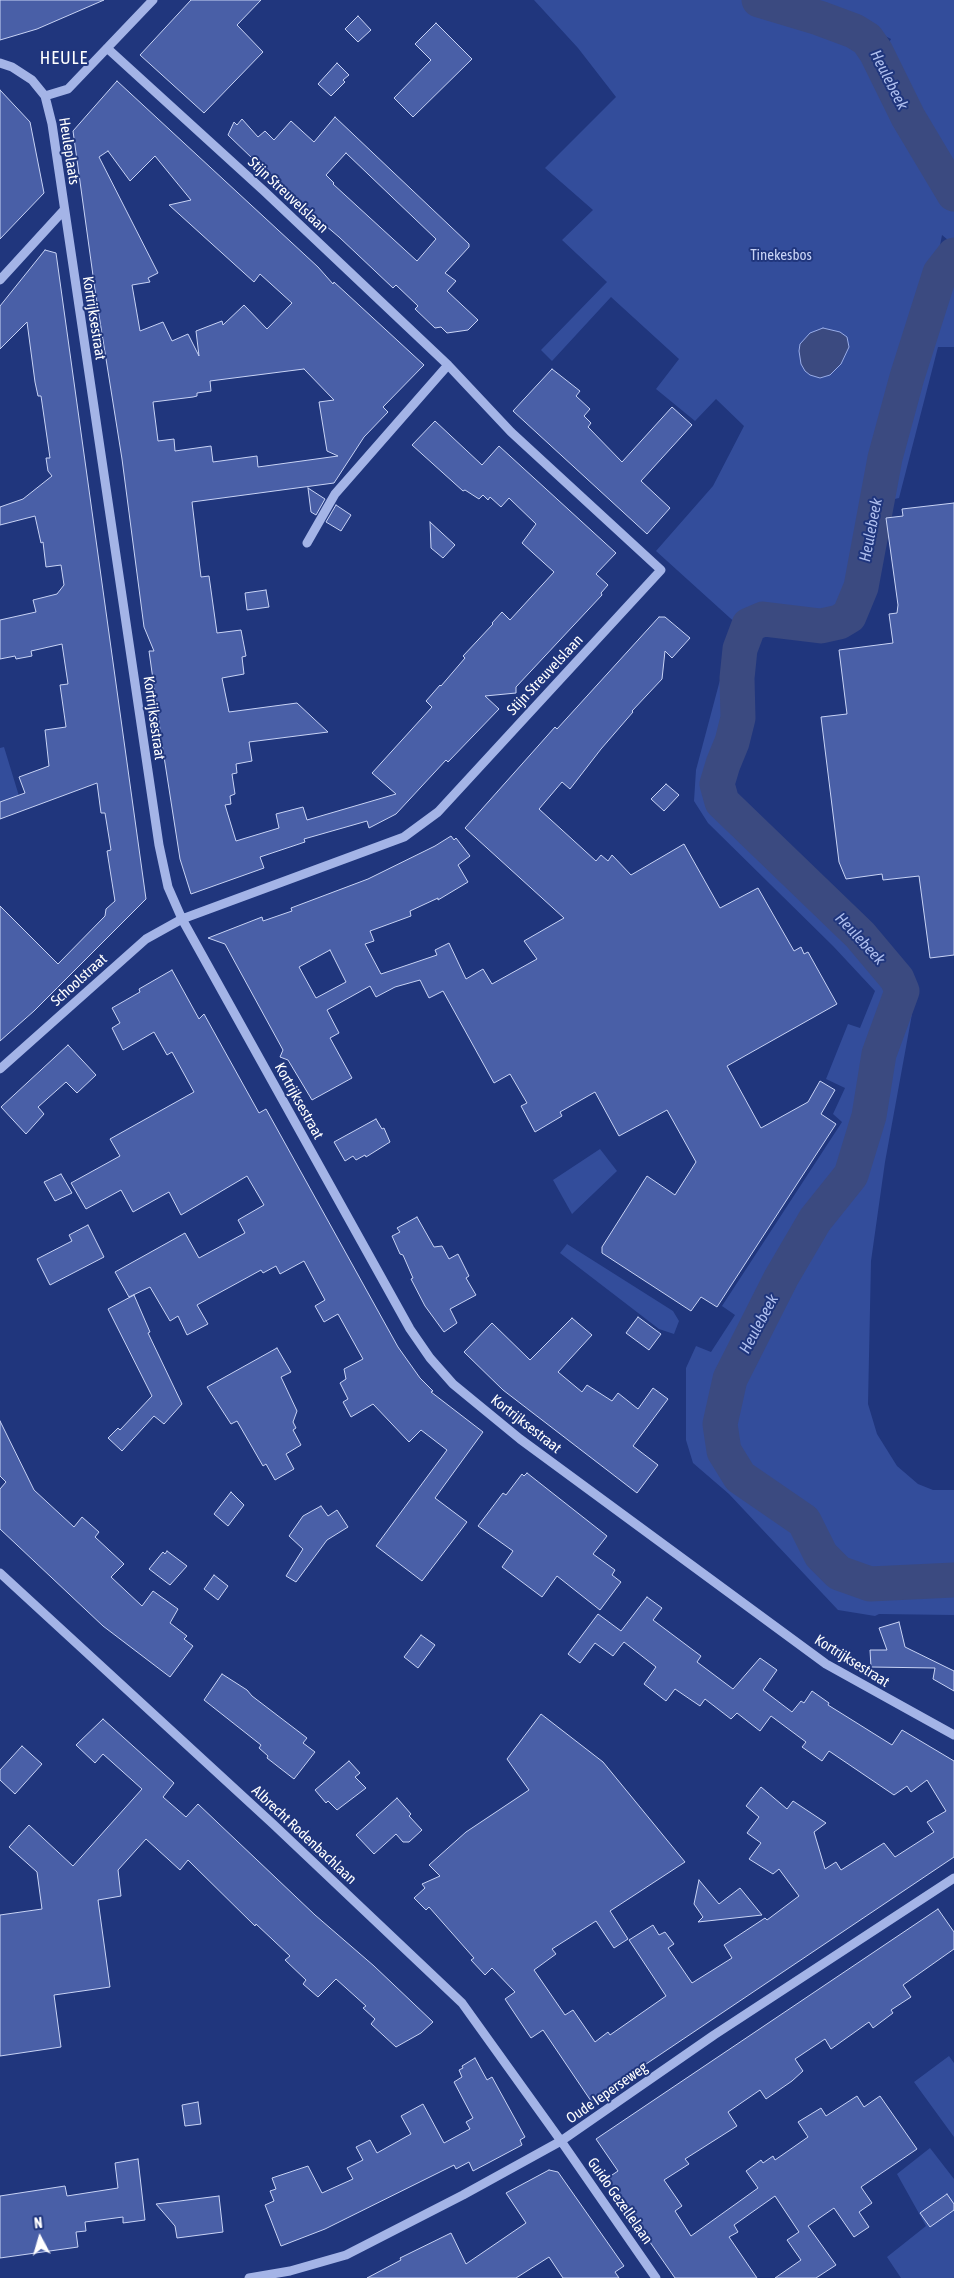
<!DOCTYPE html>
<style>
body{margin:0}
#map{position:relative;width:954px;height:2278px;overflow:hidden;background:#20367d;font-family:"Asap Condensed",sans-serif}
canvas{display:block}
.north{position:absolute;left:15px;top:2213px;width:50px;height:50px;-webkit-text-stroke:4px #20367d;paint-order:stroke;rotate:354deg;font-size:14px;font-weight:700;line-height:20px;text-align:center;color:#fff}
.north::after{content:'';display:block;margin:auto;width:18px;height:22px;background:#fff;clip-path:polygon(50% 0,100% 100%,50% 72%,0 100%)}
</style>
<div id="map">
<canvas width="954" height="2278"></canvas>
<div class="north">N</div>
</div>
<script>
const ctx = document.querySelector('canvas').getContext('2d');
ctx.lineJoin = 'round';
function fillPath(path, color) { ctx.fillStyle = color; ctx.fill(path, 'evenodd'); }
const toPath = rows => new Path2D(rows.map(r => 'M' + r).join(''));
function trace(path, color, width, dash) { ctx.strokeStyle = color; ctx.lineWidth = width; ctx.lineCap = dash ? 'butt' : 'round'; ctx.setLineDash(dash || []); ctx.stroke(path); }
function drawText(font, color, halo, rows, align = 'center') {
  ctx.font = font + ' "Asap Condensed",sans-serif'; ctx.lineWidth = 4; ctx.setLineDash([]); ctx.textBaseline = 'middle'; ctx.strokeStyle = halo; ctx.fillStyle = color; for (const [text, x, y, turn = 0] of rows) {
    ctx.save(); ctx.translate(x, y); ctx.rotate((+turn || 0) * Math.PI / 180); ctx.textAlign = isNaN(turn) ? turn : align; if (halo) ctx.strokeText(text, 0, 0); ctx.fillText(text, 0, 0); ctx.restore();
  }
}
const green = toPath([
 [534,0,747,0,767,11,835,30,854,38,868,48,876,66,891,39,853,20,777,0,954,0,954,245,942,235,939,251,918,309,886,427,854,580,848,599,840,612,829,617,753,609,746,613,740,627,656,551,713,486,744,426,716,399,695,421,656,389,679,359,611,297,552,361,541,350,607,282,562,240,593,210,545,168,616,97,578,48],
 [954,259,954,347,938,347,899,498,886,501,925,347,945,275],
 [732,661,747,663,752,680,752,727,731,782,735,794,806,872,899,957,880,975,894,990,893,1003,871,1063,855,1142,804,1222,735,1351,720,1393,714,1444,718,1458,732,1478,793,1519,820,1566,833,1576,846,1582,869,1587,901,1591,954,1589,954,1615,879,1614,875,1616,838,1610,729,1494,693,1463,686,1440,686,1368,696,1346,711,1352,735,1315,722,1306,842,1122,833,1114,845,1088,826,1079,848,1024,860,1028,875,991,833,946,708,823,694,801,696,770,724,665],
 [4,747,19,796,0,802,0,748],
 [901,1010,912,1014,885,1162,871,1261,868,1404,877,1434,897,1466,918,1484,933,1490,954,1490,954,1576,899,1580,860,1577,842,1568,831,1557,808,1520,761,1487,735,1465,728,1448,727,1432,729,1397,752,1344,792,1273,868,1158,883,1066],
 [600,1149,617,1171,572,1214,553,1180],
 [567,1244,673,1311,679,1321,674,1334,659,1329,560,1253],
 [949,2056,954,2063,954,2137,914,2082],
 [930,2148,954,2179,954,2278,901,2278,887,2257,926,2226,897,2174]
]);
const water = toPath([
 [823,328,840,332,847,337,849,347,841,364,830,375,820,378,810,375,805,371,801,364,799,351,800,344,810,333,823,328]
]);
const river = toPath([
 [759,0,819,18,854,31,867,39,876,52,908,117,954,194],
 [954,255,940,273,907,377,885,458,861,587,849,616,839,622,821,626,763,619,749,625,740,649,737,678,738,718,732,742,723,764,717,784,722,802,860,935,897,979,902,991,879,1054,869,1116,851,1175,815,1220,781,1278,730,1379,720,1424,724,1451,740,1477,804,1521,821,1555,839,1573,870,1584,954,1580]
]);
const building = toPath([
 [0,0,104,0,37,29,0,40,0,0],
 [191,0,261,0,237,25,263,52,204,113,140,55,191,0],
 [358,16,371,30,358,42,345,29,358,16],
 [436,23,472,59,413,117,394,98,431,60,415,44,436,23],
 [337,63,349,75,343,80,345,82,331,96,318,84,337,63],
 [117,81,318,267,333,284,334,282,424,365,383,407,388,412,364,437,334,483,192,502,201,577,209,576,217,633,241,630,246,656,242,657,244,674,222,678,229,712,297,703,328,732,249,742,252,761,236,764,237,773,232,774,235,794,230,796,231,804,225,805,236,841,279,828,276,814,303,807,307,820,396,794,372,773,432,707,426,701,440,685,441,686,465,658,463,656,493,624,492,623,502,612,510,620,554,572,522,543,536,524,509,498,501,507,490,497,488,500,483,495,479,499,465,490,463,491,412,445,435,421,482,465,499,446,616,553,596,574,608,585,601,593,602,595,516,687,516,693,485,696,499,709,448,762,446,760,396,814,369,828,367,821,304,839,305,842,260,857,264,868,191,894,180,859,162,744,149,651,154,651,144,627,122,459,95,290,73,131,117,81],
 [108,151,130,181,155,156,191,200,169,205,254,282,260,274,292,303,267,329,244,305,223,325,222,321,196,331,199,356,188,334,172,341,163,322,140,331,132,285,150,282,148,278,158,273,99,157,108,151],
 [304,369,334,400,319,402,327,451,338,456,258,467,257,456,213,462,211,446,175,451,174,439,158,441,153,402,193,397,197,396,197,393,211,391,210,381,304,369],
 [0,90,30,122,44,193,0,239,0,90],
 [335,117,469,244,469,247,445,273,456,281,447,291,478,320,468,330,447,333,441,327,435,328,415,309,418,306,396,285,393,288,339,237,278,185,279,184,228,135,234,122,237,125,242,119,258,137,265,131,274,140,291,121,314,142,335,117],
 [346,153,436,239,417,261,333,184,334,183,326,175,346,153],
 [45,250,56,253,146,899,34,1011,0,1041,0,906,58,964,105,916,106,909,115,901,107,851,111,850,105,813,101,813,97,783,0,819,0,802,25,793,19,777,49,766,45,730,66,727,60,685,68,684,62,644,31,651,32,656,16,659,15,656,0,659,0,620,36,612,33,600,57,594,64,585,61,565,46,567,43,542,41,543,35,516,0,525,0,507,23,499,52,476,48,471,46,458,50,458,41,396,38,396,35,382,27,322,0,349,0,306,45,250],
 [552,369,580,391,576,396,590,409,584,416,591,423,588,427,622,462,672,407,692,425,641,481,670,508,647,534,513,411,552,369],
 [308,488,325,499,316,515,311,512,308,488],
 [954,503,954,955,930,958,919,876,883,880,882,874,846,879,839,862,821,717,847,714,839,650,893,643,889,614,897,613,898,605,886,518,903,516,902,509,954,503],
 [336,505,351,515,341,531,326,522,336,505],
 [430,522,455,545,443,558,431,548,430,522],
 [266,590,269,607,247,610,245,593,266,590],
 [659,617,665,617,690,638,672,658,665,651,662,679,632,711,633,712,601,749,570,789,562,782,539,809,596,861,601,855,608,861,612,855,631,875,684,844,720,908,758,888,794,951,801,947,804,954,808,952,837,1004,727,1066,761,1128,808,1102,820,1081,835,1090,821,1114,836,1124,717,1307,701,1297,691,1311,602,1253,602,1247,647,1176,675,1195,696,1162,667,1110,619,1136,595,1092,560,1112,562,1116,535,1132,521,1106,527,1103,510,1074,494,1083,443,991,429,998,420,980,395,987,376,997,370,986,327,1010,339,1033,330,1038,352,1078,312,1100,288,1060,280,1057,283,1050,225,944,208,938,262,917,263,921,292,911,291,908,368,879,435,846,451,836,454,840,456,838,470,856,458,865,468,882,438,900,438,898,410,911,411,916,370,931,374,941,365,944,381,974,437,955,435,950,449,943,466,979,483,969,492,984,537,959,524,941,564,918,465,828,555,727,557,729,659,617],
 [330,950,346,982,316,998,299,967,330,950],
 [666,784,679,795,664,811,651,799,666,784],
 [172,970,199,1019,204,1014,259,1113,266,1109,398,1347,420,1378,433,1391,431,1392,483,1432,435,1498,467,1522,422,1581,376,1546,447,1450,421,1430,409,1442,373,1404,351,1417,343,1402,348,1399,340,1383,346,1379,344,1369,363,1359,338,1314,324,1322,315,1306,325,1300,304,1261,280,1274,276,1266,263,1273,261,1270,197,1305,208,1324,187,1335,178,1316,170,1321,150,1287,129,1297,115,1272,185,1233,199,1258,245,1233,238,1220,264,1205,247,1176,181,1215,169,1192,133,1212,121,1190,86,1209,71,1183,120,1156,110,1139,194,1092,172,1052,167,1055,154,1032,123,1050,112,1028,120,1023,112,1008,140,992,139,989,172,970],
 [68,1045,96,1075,77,1093,66,1082,38,1107,44,1114,26,1134,1,1107,68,1045],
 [376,1119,382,1129,384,1128,390,1142,366,1157,365,1155,356,1160,353,1156,345,1161,334,1142,376,1119],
 [61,1174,72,1193,55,1201,44,1182,61,1174],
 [417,1217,434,1247,442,1246,449,1259,458,1254,469,1276,466,1278,476,1295,450,1309,457,1323,444,1332,425,1306,411,1279,413,1278,403,1255,400,1254,392,1236,400,1232,397,1228,417,1217],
 [88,1225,104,1257,50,1285,37,1259,72,1241,69,1235,88,1225],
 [134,1295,150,1332,148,1333,182,1404,164,1424,154,1416,122,1451,108,1438,118,1428,120,1430,152,1396,108,1309,134,1295],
 [638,1317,661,1334,649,1350,626,1333,638,1317],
 [572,1318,592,1335,558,1372,582,1392,587,1385,612,1401,618,1393,638,1409,653,1388,668,1399,633,1446,658,1465,637,1493,503,1390,464,1352,492,1323,530,1360,572,1318],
 [277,1348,291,1372,281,1377,297,1411,293,1422,296,1428,293,1430,301,1445,286,1454,294,1469,275,1480,266,1464,263,1466,237,1421,231,1424,207,1387,277,1348],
 [0,1421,34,1490,74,1527,82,1517,99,1532,95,1537,124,1564,111,1577,142,1606,153,1591,178,1609,170,1623,187,1636,184,1639,193,1646,170,1677,103,1626,0,1529,0,1489,6,1482,0,1476,0,1421],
 [527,1473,607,1536,593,1554,615,1570,612,1575,621,1582,600,1610,557,1576,542,1597,502,1567,513,1551,478,1526,503,1493,506,1495,522,1474,524,1476,527,1473],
 [231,1492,244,1505,228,1526,214,1514,231,1492],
 [321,1506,328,1516,337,1510,348,1527,327,1540,296,1582,286,1576,303,1549,289,1536,303,1516,321,1506],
 [167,1551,187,1566,170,1585,149,1569,163,1552,165,1554,167,1551],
 [214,1575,228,1586,218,1600,204,1589,214,1575],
 [647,1597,662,1608,653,1620,701,1656,697,1662,733,1689,760,1658,777,1670,763,1690,792,1712,801,1701,804,1703,812,1691,829,1703,828,1705,892,1745,902,1730,954,1761,954,1857,591,2101,543,2030,531,2038,505,1999,515,1992,492,1968,485,1975,471,1960,474,1958,429,1907,426,1910,414,1898,425,1888,422,1884,440,1876,429,1865,466,1832,529,1790,507,1759,541,1714,603,1762,685,1862,610,1911,628,1939,614,1948,596,1921,552,1949,556,1954,534,1970,565,2015,573,2010,595,2042,608,2032,610,2035,666,1996,629,1940,653,1925,659,1935,665,1932,674,1944,668,1948,692,1983,732,1958,724,1945,765,1918,767,1920,799,1896,779,1869,773,1874,749,1859,761,1843,747,1833,759,1817,746,1806,761,1787,787,1809,793,1801,826,1823,814,1832,825,1869,836,1862,841,1870,884,1843,895,1857,934,1832,927,1822,946,1811,927,1780,911,1792,907,1786,894,1795,829,1751,822,1761,802,1747,806,1742,771,1716,760,1731,737,1713,731,1719,705,1699,700,1706,675,1689,666,1701,644,1684,656,1667,624,1642,613,1656,595,1643,580,1663,568,1654,598,1614,621,1631,647,1597],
 [899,1622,905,1647,954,1671,954,1691,933,1679,935,1668,871,1667,870,1650,887,1650,879,1628,899,1622],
 [421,1635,435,1645,418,1668,404,1657,421,1635],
 [222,1674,247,1690,252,1696,307,1738,303,1743,315,1752,294,1779,267,1758,268,1756,259,1748,261,1745,204,1700,222,1674],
 [103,1719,174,1783,163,1797,186,1817,198,1804,315,1915,374,1966,433,2022,421,2033,396,2047,371,2024,375,2019,363,2008,366,2006,336,1979,318,1997,303,1984,306,1980,285,1960,290,1956,256,1924,255,1926,188,1860,180,1870,146,1839,118,1870,121,1896,98,1900,110,1987,54,1995,61,2047,0,2056,0,1915,42,1909,37,1872,9,1847,29,1825,73,1866,142,1789,103,1754,95,1763,76,1745,103,1719],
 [22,1746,42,1764,15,1794,0,1780,0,1770,22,1746],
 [349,1761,360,1773,355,1777,366,1788,337,1810,328,1801,326,1803,315,1790,349,1761],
 [397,1798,411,1814,409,1816,422,1830,409,1842,403,1842,396,1834,374,1854,356,1835,397,1798],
 [699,1880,719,1904,740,1888,762,1915,698,1922,703,1917,694,1904,699,1880],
 [938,1909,954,1932,954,1949,903,1985,911,1997,891,2010,893,2013,873,2028,869,2022,831,2049,825,2039,795,2059,803,2071,792,2081,766,2099,760,2090,728,2112,737,2126,685,2159,689,2164,664,2180,682,2206,675,2211,691,2236,758,2188,746,2171,761,2160,763,2163,773,2156,775,2160,808,2137,798,2122,821,2108,826,2116,857,2096,864,2107,880,2096,917,2149,861,2187,872,2203,859,2212,869,2227,854,2237,834,2208,808,2226,836,2265,816,2278,775,2278,801,2260,787,2240,799,2232,775,2196,734,2225,738,2232,729,2237,757,2278,675,2278,606,2179,618,2171,596,2139,938,1909],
 [475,2058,487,2080,492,2077,525,2137,520,2140,522,2145,473,2171,469,2162,456,2169,454,2165,325,2229,281,2246,265,2205,274,2201,270,2191,276,2189,272,2178,308,2166,322,2193,353,2179,347,2168,363,2160,356,2147,370,2140,377,2153,411,2134,401,2116,423,2104,444,2143,470,2129,466,2122,473,2118,454,2082,462,2077,459,2070,463,2068,462,2066,475,2058],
 [198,2102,201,2124,185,2126,182,2105,198,2102],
 [138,2159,145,2220,123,2223,123,2217,85,2222,86,2231,76,2232,78,2247,0,2258,0,2196,65,2186,67,2196,118,2188,115,2163,138,2159],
 [549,2170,558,2172,624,2266,615,2272,619,2278,563,2278,549,2257,516,2278,367,2278,401,2260,400,2258,451,2233,466,2264,526,2223,506,2193,549,2170],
 [947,2194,954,2204,954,2210,930,2227,920,2213,947,2194],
 [219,2196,223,2232,177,2238,175,2226,156,2204,219,2196]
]);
const minor = toPath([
 [0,63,12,67,32,80,45,96,52,124,159,845,168,887,182,919,410,1329,430,1358,453,1384,520,1439,826,1664,954,1735],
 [45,96,68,89,153,0],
 [0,280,64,210],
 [307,543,335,494,448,365],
 [0,1069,146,939,182,919,404,837,438,812,661,570,511,432,448,365,264,191,107,48],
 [0,1573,273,1824,462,2003,561,2141,656,2278],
 [249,2278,290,2271,346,2255,463,2195,561,2141,714,2035,954,1878]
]);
const streetNames = [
 ["Heuleplaats",69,151,81],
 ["Stijn Streuvelslaan",288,195,43],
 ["Kortrijksestraat",94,318,81],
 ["Stijn Streuvelslaan",545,675,-47],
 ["Kortrijksestraat",154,718,82],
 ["Schoolstraat",79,980,-42],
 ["Kortrijksestraat",299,1101,61],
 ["Kortrijksestraat",526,1424,38],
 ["Kortrijksestraat",852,1661,32],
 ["Albrecht Rodenbachlaan",304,1835,43],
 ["Oude Ieperseweg",607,2093,-35],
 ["Guido Gezellelaan",620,2201,55]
];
const parkNames = [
 ["Tinekesbos",781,255]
];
const waterNames = [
 ["Heulebeek",889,80,63],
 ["Heulebeek",871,530,-79],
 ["Heulebeek",860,939,47],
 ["Heulebeek",759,1324,-62]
];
const quarterNames = [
 ["HEULE",64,58]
];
fillPath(green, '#334d9b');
fillPath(water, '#3b4a80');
trace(water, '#98ace8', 1);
trace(river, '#3b4a80', 35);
fillPath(building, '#495fa7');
trace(building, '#c8d3f5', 1);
trace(minor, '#a4b4e7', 9);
drawText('15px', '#fff', '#20367d', streetNames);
drawText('15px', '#c8d3f5', '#20367d', parkNames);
drawText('italic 16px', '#afbfef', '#20367d', waterNames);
ctx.letterSpacing = '1px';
drawText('18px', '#fff', '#20367d', quarterNames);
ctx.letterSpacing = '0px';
</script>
